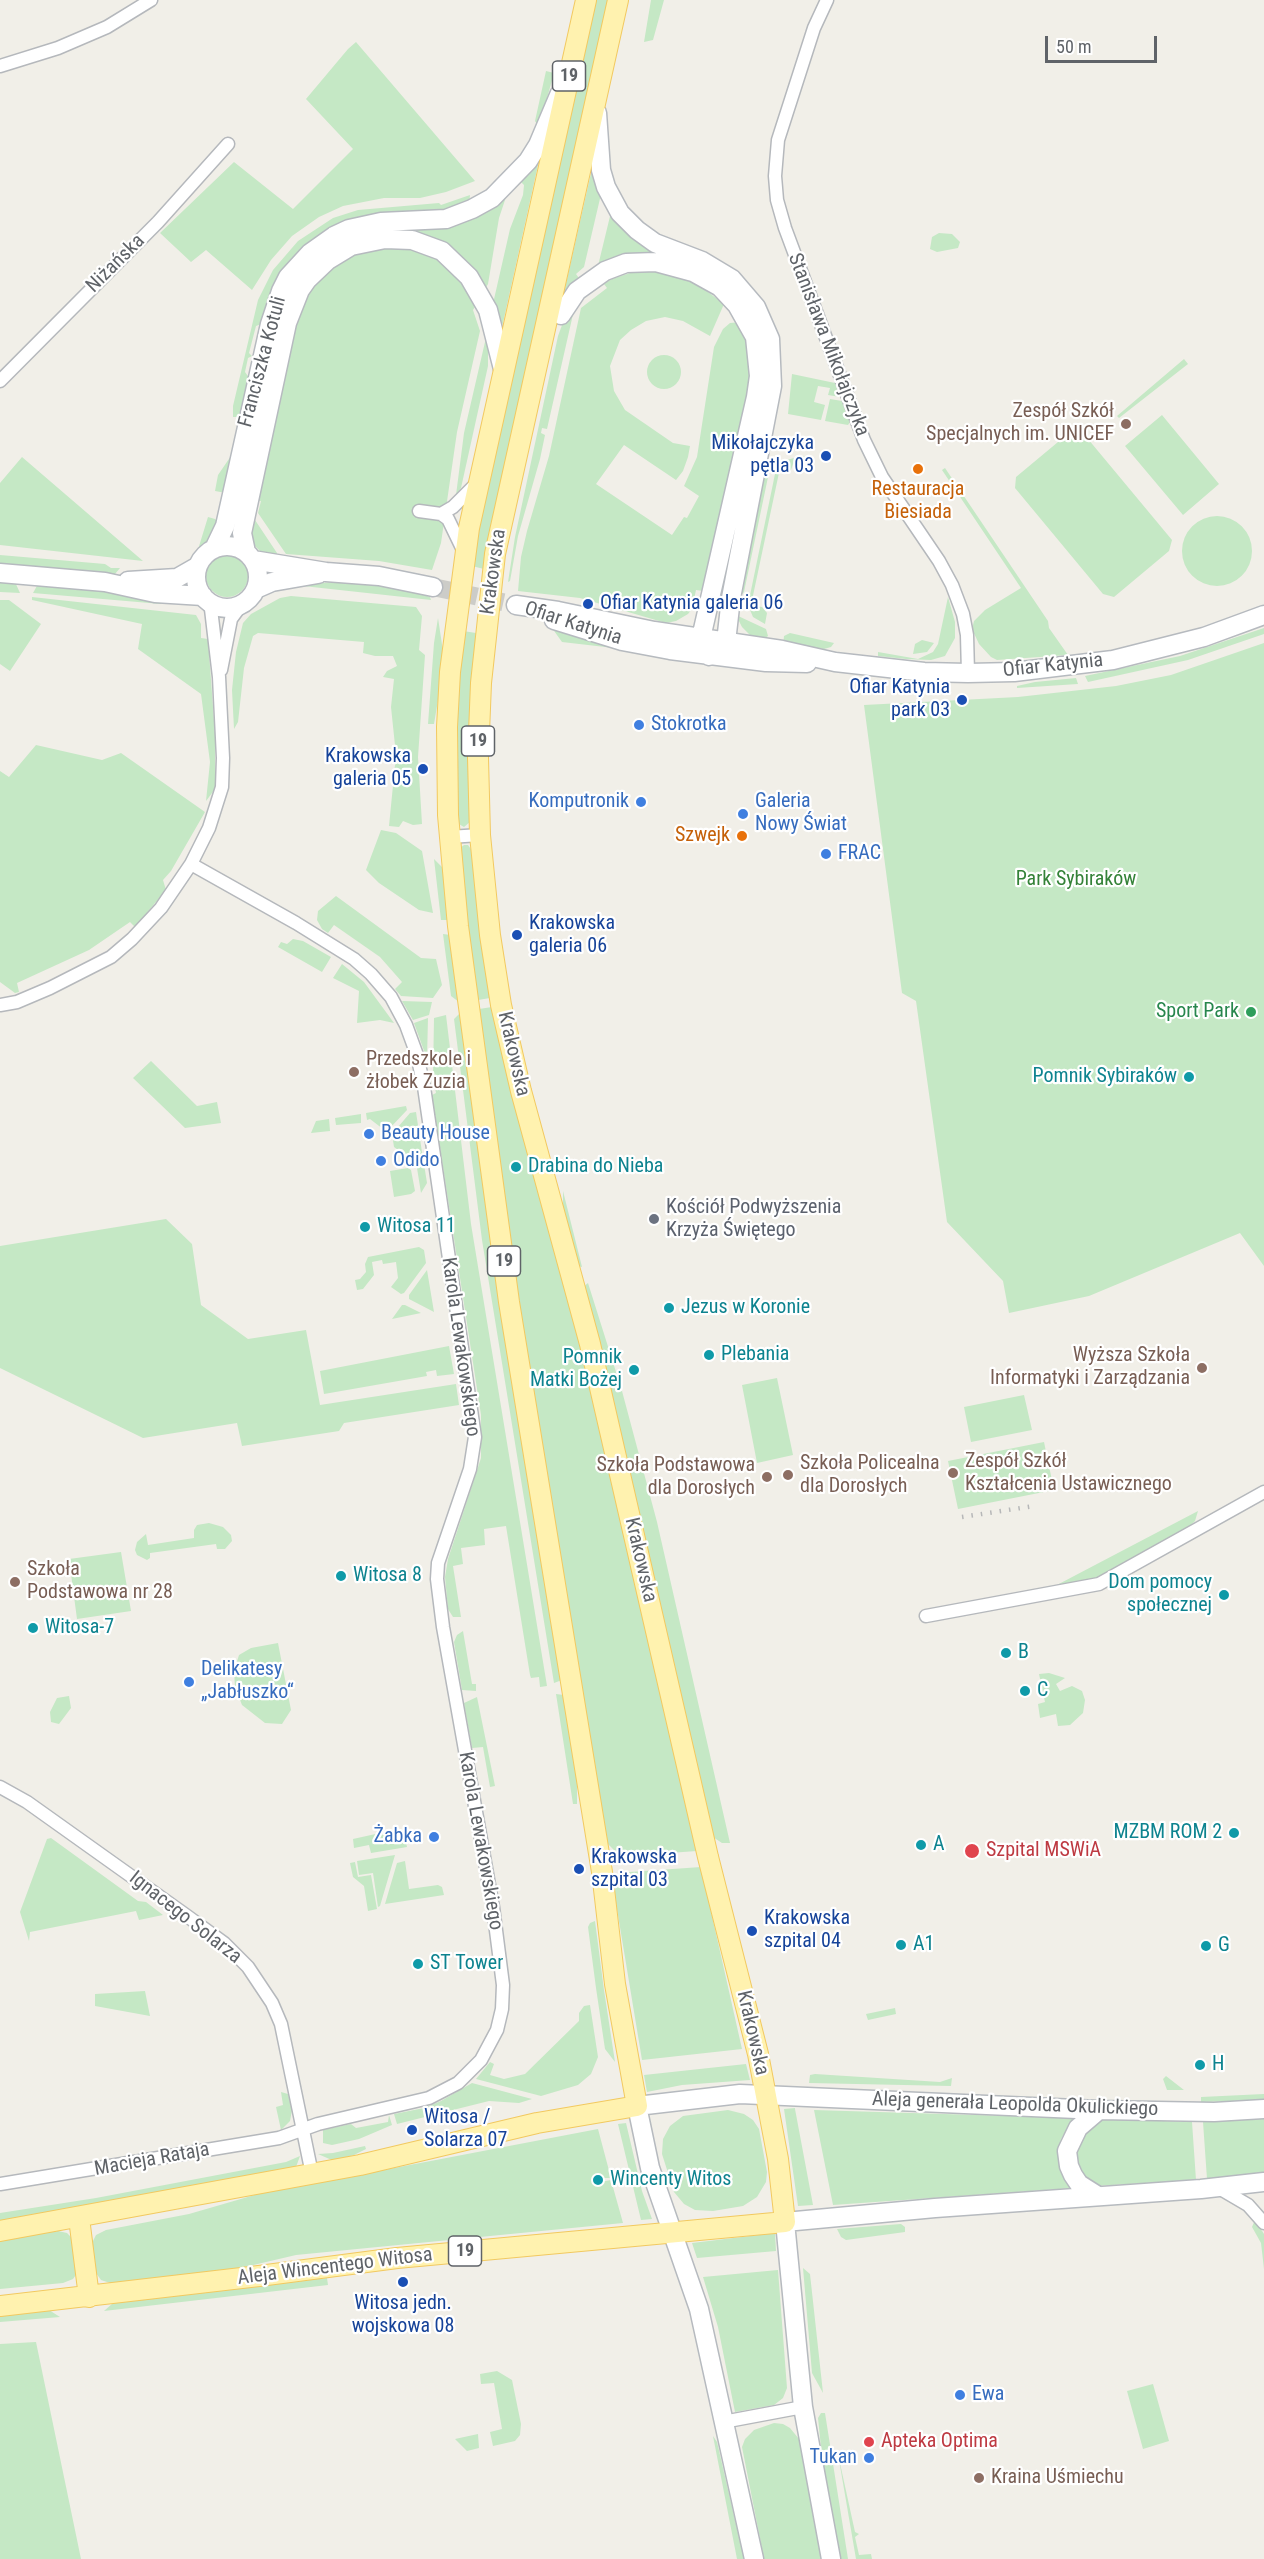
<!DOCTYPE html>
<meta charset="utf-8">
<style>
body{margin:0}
#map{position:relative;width:1264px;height:2559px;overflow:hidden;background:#f1efe8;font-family:"Roboto Condensed",sans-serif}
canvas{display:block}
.scale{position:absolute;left:1045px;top:36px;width:112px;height:27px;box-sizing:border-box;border:3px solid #5f6368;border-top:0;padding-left:8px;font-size:18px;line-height:21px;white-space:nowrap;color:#5f6368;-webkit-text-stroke:4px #fff;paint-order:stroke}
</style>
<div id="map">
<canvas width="1264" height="2559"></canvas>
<div class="scale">50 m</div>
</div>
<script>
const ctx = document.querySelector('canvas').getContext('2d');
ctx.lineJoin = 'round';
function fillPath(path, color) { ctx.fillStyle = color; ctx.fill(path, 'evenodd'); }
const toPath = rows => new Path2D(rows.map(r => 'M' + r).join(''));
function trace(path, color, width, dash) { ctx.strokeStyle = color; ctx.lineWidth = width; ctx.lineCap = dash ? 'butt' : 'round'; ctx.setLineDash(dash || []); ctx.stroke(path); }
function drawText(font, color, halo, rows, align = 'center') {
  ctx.font = font + ' "Roboto Condensed",sans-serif'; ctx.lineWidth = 4.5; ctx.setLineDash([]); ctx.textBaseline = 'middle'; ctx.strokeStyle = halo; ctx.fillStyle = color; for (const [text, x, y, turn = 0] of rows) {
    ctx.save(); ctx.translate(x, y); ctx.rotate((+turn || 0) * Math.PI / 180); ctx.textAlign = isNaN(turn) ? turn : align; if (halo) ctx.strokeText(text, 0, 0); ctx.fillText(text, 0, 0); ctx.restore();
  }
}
const green = toPath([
 [595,0,608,0,496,502,484,569,472,566,483,502],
 [651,0,664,0,653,40,644,42],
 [356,42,475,181,446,192,420,198,384,198,343,206,319,217,292,236,271,260,252,290,206,250,191,262,160,233,234,162,293,209,353,149,306,99,348,49],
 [546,71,554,73,539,127,535,121],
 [540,156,503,323,501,326,492,308,510,229,523,195,524,185,519,180],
 [594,160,602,190,584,267,576,274,581,281,562,301],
 [508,191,499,218,488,284,484,291,464,262,438,242,413,234,374,234,342,244,310,267,290,296,279,332,275,331,282,304,292,282,308,263,331,245,351,235,368,230,426,228,454,223,492,205],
 [470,195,469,204,448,211,383,216,264,323,256,326,249,353,252,356,248,358,245,372,250,379,241,417,233,417,233,406,258,300,273,270,298,241,333,218,358,210,439,203,441,205],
 [612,208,697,267,597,270],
 [939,233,952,234,960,242,958,248,937,252,930,249,932,237],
 [370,247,417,247,451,265,478,302,473,310,480,331,457,432,441,543,432,570,379,561,286,554,258,513,261,501,254,500,286,353,305,294,339,260],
 [650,271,682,277,700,286,724,304,710,336,683,321,665,317,646,321,631,330,620,340,610,366,614,391,625,410,673,443,690,446,688,457,683,471,676,480,624,445,596,484,672,535,684,517,687,518,699,496,684,486,697,457,714,347,723,329,730,323,742,322,755,367,703,591,696,590,692,609,688,614,676,621,666,623,580,598,518,591,521,557,527,531,549,456,581,308,607,288,604,284,612,279,630,273],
 [576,301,547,429,542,428,541,433,545,435,540,459,518,536,510,581,508,582,515,537,558,336,565,317],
 [488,329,488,366,461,488,456,495,464,433],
 '647 372a17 17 0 1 1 34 0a17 17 0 1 1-34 0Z',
 [1184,359,1188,364,1119,418,1117,416],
 [792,374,835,383,840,397,828,395,830,388,818,386,814,402,825,405,821,420,788,414],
 [830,399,842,401,850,422,848,425,825,421],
 [1162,415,1219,484,1183,515,1125,446],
 [1075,430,1083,433,1172,540,1169,551,1114,597,1103,594,1015,488,1016,477,1070,432],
 [233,453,226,493,215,491,218,475],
 [801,456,811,458,810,462,798,461,793,464,791,470,780,468,751,605,762,607,767,613,765,624,753,617,748,605,775,474,787,460],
 [22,457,143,561,0,545,0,483],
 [772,458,744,592,738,599,766,463],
 [945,468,1048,621,1049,628,1068,655,997,660,991,657,979,644,972,629,974,621,985,610,1021,588,942,470],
 [251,514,277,553,276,560,263,554,254,545,250,537],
 '1182 551a35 35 0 1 1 70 0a35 35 0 1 1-70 0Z',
 [208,517,215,519,220,524,211,542,196,556],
 '206 576a21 21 0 1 1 42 0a21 21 0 1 1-42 0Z',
 [0,555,105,564,111,568,120,568,115,574,100,574,0,564],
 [0,581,15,582,20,593,0,592],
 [348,581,380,584,412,591,430,597,431,600,294,585],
 [38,584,161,598,161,604,33,593],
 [291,596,416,607,422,616,419,650,425,655,418,757,422,824,413,825,403,821,399,827,389,826,396,755,391,707,394,679,383,677,387,671,397,666,393,656,375,656,363,653,364,642,258,633,253,636,244,668,238,722,234,729,232,690,236,652,243,623,251,614,280,598],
 [32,597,196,615,201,624,201,638,208,639,215,734,215,789,206,801,210,762,201,694,138,649,142,624,32,600],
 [948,597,955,622,955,638,945,656,931,660,906,659,878,656,878,652,918,659,933,652,938,644],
 [0,600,9,600,41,624,10,671,0,664],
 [736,615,766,629,768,636,761,642,752,637,742,627],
 [438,618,443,651,440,688,434,724,428,724,434,643],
 [552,628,631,650,562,642],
 [1264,628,1264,634,1188,660,1088,682,1085,676,1180,656],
 [463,631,476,633,469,725,470,822,464,827,457,823,456,772,459,667],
 [790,633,834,643,831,647,824,649,783,646,784,636],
 [922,640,934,643,927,652,913,654,915,644],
 [1264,643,1264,1266,1240,1233,1089,1296,1009,1313,1003,1281,947,1222,916,1001,902,993,864,705,1018,697,1116,686,1171,675],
 [1076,678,1078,684,1017,688,1017,686,1035,682],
 [36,745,102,760,121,753,205,812,171,871,163,880,166,890,135,927,130,922,89,950,17,983,19,992,15,993,0,982,0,771,9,777],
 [381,830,396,833,422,851,433,913,419,910,379,883,366,870],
 [464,845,468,845,473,852,478,913,490,998,478,1000,465,901,460,848],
 [434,859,443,868,449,920,441,920],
 [336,896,421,958,436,959,442,985,433,998,401,996,395,989,402,982,380,957,334,925,328,933,322,929,317,920,318,911],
 [443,934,451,935,459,1002,451,996],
 [293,939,303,941,331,957,322,972,278,947,281,942,287,944],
 [342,964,364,982,394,1023,380,1020,357,1023,359,991,333,978],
 [402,1001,432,1002,429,1015,413,1020],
 [492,1007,591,1384,697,1851,627,1856,616,1852,607,1843,518,1294,479,1009],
 [461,1012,562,1680,554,1683,482,1240,454,1019],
 [446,1015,471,1224,547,1686,540,1687,539,1677,531,1678,530,1675,506,1526,484,1529,485,1545,461,1548,463,1564,453,1566,461,1617,453,1617,448,1609,445,1577,448,1559,481,1458,481,1415,432,1095,436,1093,433,1077,434,1018],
 [428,1018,427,1059,414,1023],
 [151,1061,197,1106,217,1102,221,1123,185,1128,133,1078],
 [406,1106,407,1110,390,1128,383,1129,370,1119,367,1120,366,1113],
 [416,1112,423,1159,415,1162,394,1147,392,1134,410,1113],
 [361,1114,361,1123,336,1125,335,1118],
 [329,1119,330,1131,311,1133,316,1121],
 [424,1164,427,1183,421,1193,417,1168],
 [408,1168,411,1170,415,1191,411,1194,394,1197,390,1171],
 [563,1191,582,1267,578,1266,563,1212],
 [166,1219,192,1244,201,1305,248,1339,306,1330,320,1405,456,1384,459,1405,344,1423,339,1431,242,1446,237,1423,143,1438,0,1368,0,1246],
 [419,1247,424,1250,426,1263,404,1293,401,1294,391,1287,398,1278,396,1262,383,1264,382,1260,372,1262,374,1275,363,1289,357,1290,355,1280,360,1279,366,1272,365,1264,368,1257],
 [427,1270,434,1312,409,1299,409,1295],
 [588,1283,622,1391,657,1522,730,1843,722,1843,713,1837,583,1287],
 [402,1305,405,1305,421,1313,392,1319],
 [449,1346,454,1374,437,1376,436,1370,426,1372,427,1376,324,1394,320,1371],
 [777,1378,793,1455,757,1463,742,1385],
 [1024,1395,1032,1430,971,1442,964,1407],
 [1044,1442,1054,1490,958,1509,948,1461],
 [1198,1511,1195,1521,1188,1528,1098,1578,1055,1586],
 [209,1523,223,1527,231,1535,232,1541,225,1549,217,1549,216,1544,150,1553,150,1558,147,1560,137,1555,135,1550,137,1542,146,1534,148,1545,194,1538,194,1530,197,1525],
 [121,1552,131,1611,77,1619,69,1559],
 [463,1631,472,1684,476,1684,476,1691,462,1690,454,1642,457,1635],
 [278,1643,291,1710,282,1724,265,1723,242,1705,235,1687,234,1671,239,1655,251,1648],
 [1049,1673,1065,1678,1056,1684,1060,1691,1072,1686,1082,1691,1085,1700,1083,1713,1070,1725,1058,1726,1056,1714,1040,1718,1038,1704,1045,1702,1039,1674],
 [556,1694,564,1695,577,1778,577,1804,573,1804],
 [69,1696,71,1708,59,1724,51,1722,50,1712,57,1698],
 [477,1697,495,1786,490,1787,483,1747,472,1748,464,1703],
 [404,1831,407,1847,371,1853,369,1845,354,1848,353,1839,380,1833,381,1835],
 [51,1838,138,1901,146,1902,163,1915,139,1920,136,1911,30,1932,29,1941,20,1912,47,1839],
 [395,1855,380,1906,378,1907,373,1873,359,1875,357,1861],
 [405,1861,409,1889,438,1885,442,1887,444,1895,385,1904,397,1863],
 [355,1862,358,1877,371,1875,377,1909,368,1911,364,1886,353,1877,350,1863],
 [701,1867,742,2049,642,2060,614,1891,615,1881,620,1876,630,1872],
 [595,1921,604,1990,615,2062,605,2049,596,1988,588,1927,590,1923],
 [145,1991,150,2016,95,2006,95,1994],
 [590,2005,598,2057,591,2074,578,2085,541,2096,476,2079,490,2062,494,2064,490,2075,504,2079,525,2074,579,2021,579,2013,584,2006],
 [895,2008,896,2014,868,2020,866,2014],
 [746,2064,750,2080,682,2085,647,2092,644,2075],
 [815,2074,940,2082,952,2078,951,2086,809,2083,810,2075],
 [1166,2076,1184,2090,1167,2090,1163,2079],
 [472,2083,532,2099,519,2103,489,2101,397,2124,394,2114,424,2108,441,2101],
 [281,2092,288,2094,292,2110,290,2121,281,2130,276,2107,283,2105],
 [1264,2094,1264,2100,1201,2102,1201,2097],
 [795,2108,795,2109,813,2205,798,2206,784,2109],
 [728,2110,744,2114,753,2120,759,2129,767,2172,766,2182,757,2197,743,2206,713,2211,695,2210,684,2204,674,2192,662,2154,663,2139,670,2126,683,2116],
 [814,2110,1074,2118,1061,2139,1058,2155,1061,2171,1073,2188,833,2205],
 [389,2115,392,2125,359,2139,332,2145,323,2143,323,2130,351,2124,356,2128,388,2122],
 [1105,2119,1192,2122,1196,2180,1095,2186,1085,2179,1076,2164,1075,2149,1079,2139,1096,2122],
 [1264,2119,1264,2172,1207,2179,1203,2122],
 [626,2123,642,2191,652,2219,641,2220,618,2124],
 [598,2129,611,2178,595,2178,595,2183,611,2180,623,2223,296,2255,232,2270,113,2284,101,2280,96,2273,92,2243,96,2235,106,2230,189,2214,258,2194],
 [365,2146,366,2149,354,2155,334,2161,318,2154,333,2153],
 [300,2156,296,2167,53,2213,0,2221,0,2213,96,2198,286,2162],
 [1255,2220,1264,2234,1264,2269,1261,2243,1252,2227],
 [901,2224,905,2227,905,2232,846,2240,841,2237,837,2229],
 [58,2231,67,2233,73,2239,78,2272,73,2279,63,2283,0,2289,0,2239],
 [775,2233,776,2251,697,2258,692,2243],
 [803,2268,810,2274,823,2393,812,2373],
 [778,2270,787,2388,783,2398,774,2405,735,2412,718,2327,703,2277],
 [327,2278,328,2285,104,2311,113,2303],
 [49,2310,60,2317,0,2322,0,2314],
 [36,2342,81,2559,0,2559,0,2344],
 [497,2371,512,2380,521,2424,520,2435,515,2441,493,2446,490,2432,502,2429,494,2383,481,2384,480,2374],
 [1153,2384,1169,2441,1143,2449,1127,2391],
 [821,2413,825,2413,848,2559,840,2559,822,2457,818,2418],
 [774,2423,783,2424,790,2428,799,2439,821,2559,764,2559,742,2447,745,2439,754,2430],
 [478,2434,479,2448,467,2451,455,2439],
 [713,2436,717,2442,744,2559,737,2559],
 [838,2454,855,2532,859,2534,855,2537,859,2555,871,2554,872,2559,856,2559]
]);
const secondaryTunnel = toPath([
 [433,587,516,605]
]);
const street = toPath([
 [827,0,814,28,778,140,775,176,777,200,785,228,864,440,882,477,939,561,952,585,963,614,967,635,968,673],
 [0,66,58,48,107,27,151,0],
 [0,381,158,222,228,144],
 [419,511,441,514,448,519,464,552],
 [441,514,453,507,476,484],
 [221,670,231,619,242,604],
 [449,837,480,835],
 [0,1005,17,1002,50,988,111,957,132,939,161,908,191,864,209,828,222,787,223,758,219,677,211,609,207,599],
 [926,1616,1099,1584,1264,1492],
 [0,1787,27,1802,187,1916,224,1943,248,1967,272,2003,281,2024,312,2174],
 [0,2184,279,2138,318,2124,429,2098,458,2083,481,2060,497,2030,502,2009,503,1985,493,1907,443,1627,437,1579,438,1563,470,1469,475,1437,424,1087,417,1055,406,1025,391,997,371,974,354,959,296,923,191,864],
 [1219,2188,1248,2205,1264,2223],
 [723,2422,803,2407]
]);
const secondary = toPath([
 [597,113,601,170,606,187,620,213,637,230,655,243,702,261,732,279,756,307,770,339,772,386,731,598,726,642,709,656],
 [561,315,577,291,605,271,626,263,656,262,693,272,720,287,737,305,755,337,759,376,756,397,701,638,706,649],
 '196 577a31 31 0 1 1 62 0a31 31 0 1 1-62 0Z',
 [214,549,225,526,270,324,281,291,288,277,310,253,334,236,349,229,381,222,446,219,472,209,492,198,528,161,538,145,560,93],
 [246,552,242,533,287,323,300,290,307,280,328,260,351,246,385,239,412,240,442,251,469,277,488,310,503,369],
 [253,560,326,572,379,576,433,587],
 [0,573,105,582,155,593,203,596],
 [128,581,177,578,198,566],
 [256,589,272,582,318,574],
 [516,605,558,611,654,631,782,650,835,662,924,672,968,673,1014,672,1113,660,1204,637,1264,615],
 [554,620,622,641,670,650,766,662,807,663],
 [1098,2196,1079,2184,1073,2175,1069,2166,1067,2151,1078,2128,1099,2110],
 [754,2559,699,2309,650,2168,637,2106,740,2094,1099,2110,1214,2112,1264,2109],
 [831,2559,803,2407,785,2222,935,2208,1201,2189,1264,2182]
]);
const primary = toPath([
 [79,2218,89,2297],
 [0,2231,360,2165,537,2123,637,2106,615,1984,602,1872,509,1302,458,926,448,815,447,727,450,672,469,528,586,0],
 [0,2306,259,2276,397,2258,785,2222,778,2159,758,2054,708,1857,590,1344,521,1091,501,1005,490,935,480,835,478,758,481,683,495,554,618,0]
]);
const rail = toPath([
 [962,1517,1034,1506]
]);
const markers = [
 [1126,424,6,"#8d6e63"],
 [826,456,6,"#1a4fb4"],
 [918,469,6,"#e8710a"],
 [588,604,6,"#1a4fb4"],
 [962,700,6,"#1a4fb4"],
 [639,725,6,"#3f7fe0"],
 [423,769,6,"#1a4fb4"],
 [641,802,6,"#3f7fe0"],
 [743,814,6,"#3f7fe0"],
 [742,836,6,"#e8710a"],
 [826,854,6,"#3f7fe0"],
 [517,935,6,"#1a4fb4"],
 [1251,1012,6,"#2e9e5b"],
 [354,1072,6,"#8d6e63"],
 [1189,1077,6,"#0f9aa8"],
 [369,1134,6,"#3f7fe0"],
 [381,1161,6,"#3f7fe0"],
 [516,1167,6,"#0f9aa8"],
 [654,1219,6,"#6b7280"],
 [365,1227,6,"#0f9aa8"],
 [669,1308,6,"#0f9aa8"],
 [709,1355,6,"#0f9aa8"],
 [1202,1368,6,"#8d6e63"],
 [634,1370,6,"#0f9aa8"],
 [953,1473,6,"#8d6e63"],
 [788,1475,6,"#8d6e63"],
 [767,1477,6,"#8d6e63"],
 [341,1576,6,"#0f9aa8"],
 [15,1582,6,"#8d6e63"],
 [1224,1595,6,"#0f9aa8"],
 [33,1628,6,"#0f9aa8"],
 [1006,1653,6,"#0f9aa8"],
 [189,1682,6,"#3f7fe0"],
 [1025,1691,6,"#0f9aa8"],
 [1234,1833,6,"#0f9aa8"],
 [434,1837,6,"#3f7fe0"],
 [921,1845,6,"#0f9aa8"],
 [972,1851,8,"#e0444e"],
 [579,1869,6,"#1a4fb4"],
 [752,1931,6,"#1a4fb4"],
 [901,1945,6,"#0f9aa8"],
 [1206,1946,6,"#0f9aa8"],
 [418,1964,6,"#0f9aa8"],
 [1200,2065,6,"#0f9aa8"],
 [412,2130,6,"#1a4fb4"],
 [598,2180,6,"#0f9aa8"],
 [403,2282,6,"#1a4fb4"],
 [960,2395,6,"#3f7fe0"],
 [869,2442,6,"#e0444e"],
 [869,2458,6,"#3f7fe0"],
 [979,2478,6,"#8d6e63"]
];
const shields = [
 [569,76,33],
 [478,741,33],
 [504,1261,33],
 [465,2251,33]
];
const shieldNames = [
 ["19",569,76],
 ["19",478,741],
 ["19",504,1261],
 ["19",465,2251]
];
const streetNames = [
 ["Niżańska",116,264,-45],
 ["Stanisława Mikołajczyka",828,345,69],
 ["Franciszka Kotuli",263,362,-75],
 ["Krakowska",494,572,-82],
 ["Ofiar Katynia",573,624,18],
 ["Ofiar Katynia",1053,666,-6],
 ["Krakowska",513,1054,77],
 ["Karola Lewakowskiego",460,1347,82],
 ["Krakowska",640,1560,77],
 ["Karola Lewakowskiego",480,1841,80],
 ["Ignacego Solarza",185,1918,38],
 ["Krakowska",752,2033,77],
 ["Aleja generała Leopolda Okulickiego",1015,2105,2],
 ["Macieja Rataja",152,2160,-10],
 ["Aleja Wincentego Witosa",335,2267,-7]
];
const educationNames = [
 ["Zespół Szkół",1114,412,"right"],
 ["Specjalnych im. UNICEF",1114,435,"right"],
 ["Przedszkole i",366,1060],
 ["żłobek Zuzia",366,1083],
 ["Wyższa Szkoła",1190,1356,"right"],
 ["Informatyki i Zarządzania",1190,1379,"right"],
 ["Zespół Szkół",965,1462],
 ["Kształcenia Ustawicznego",965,1485],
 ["Szkoła Policealna",800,1464],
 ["dla Dorosłych",800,1487],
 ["Szkoła Podstawowa",755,1466,"right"],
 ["dla Dorosłych",755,1489,"right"],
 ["Szkoła",27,1570],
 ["Podstawowa nr 28",27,1593],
 ["Kraina Uśmiechu",991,2478]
];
const transitNames = [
 ["Mikołajczyka",814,444,"right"],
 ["pętla 03",814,467,"right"],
 ["Ofiar Katynia galeria 06",600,604],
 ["Ofiar Katynia",950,688,"right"],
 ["park 03",950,711,"right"],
 ["Krakowska",411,757,"right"],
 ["galeria 05",411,780,"right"],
 ["Krakowska",529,924],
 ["galeria 06",529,947],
 ["Krakowska",591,1858],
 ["szpital 03",591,1881],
 ["Krakowska",764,1919],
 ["szpital 04",764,1942],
 ["Witosa /",424,2118],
 ["Solarza 07",424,2141],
 ["Witosa jedn.",403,2304,"center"],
 ["wojskowa 08",403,2327,"center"]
];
const foodNames = [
 ["Restauracja",918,490],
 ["Biesiada",918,513],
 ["Szwejk",730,836,"right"]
];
const shopNames = [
 ["Stokrotka",651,725],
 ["Komputronik",629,802,"right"],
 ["Galeria",755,802],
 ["Nowy Świat",755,825],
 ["FRAC",838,854],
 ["Beauty House",381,1134],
 ["Odido",393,1161],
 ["Delikatesy",201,1670],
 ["„Jabłuszko“",201,1693],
 ["Żabka",422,1837,"right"],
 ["Ewa",972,2395],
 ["Tukan",857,2458,"right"]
];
const parkNames = [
 ["Park Sybiraków",1076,880]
];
const leisureNames = [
 ["Sport Park",1239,1012]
];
const cultureNames = [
 ["Pomnik Sybiraków",1177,1077,"right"],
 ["Drabina do Nieba",528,1167],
 ["Witosa 11",377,1227],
 ["Jezus w Koronie",681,1308],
 ["Plebania",721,1355],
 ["Pomnik",622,1358,"right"],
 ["Matki Bożej",622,1381,"right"],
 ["Witosa 8",353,1576],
 ["Dom pomocy",1212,1583,"right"],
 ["społecznej",1212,1606,"right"],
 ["Witosa-7",45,1628],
 ["B",1018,1653],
 ["C",1037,1691],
 ["MZBM ROM 2",1222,1833,"right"],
 ["A",933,1845],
 ["A1",913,1945],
 ["G",1218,1946],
 ["ST Tower",430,1964],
 ["H",1212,2065],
 ["Wincenty Witos",610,2180]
];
const worshipNames = [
 ["Kościół Podwyższenia",666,1208],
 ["Krzyża Świętego",666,1231]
];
const healthNames = [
 ["Szpital MSWiA",986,1851],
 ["Apteka Optima",881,2442]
];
fillPath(green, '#c5e8c5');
trace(secondaryTunnel, '#ccccc8', 18, [18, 9]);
trace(street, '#b5b8bc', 15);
trace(secondary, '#b6babf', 21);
trace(primary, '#f2c960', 22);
trace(street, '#fff', 12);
trace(secondary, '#fff', 18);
trace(primary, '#fff2af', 20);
trace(rail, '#b6b7b8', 4.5, [1.5, 8]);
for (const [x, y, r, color] of markers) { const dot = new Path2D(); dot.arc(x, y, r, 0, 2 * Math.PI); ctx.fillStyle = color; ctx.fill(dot); trace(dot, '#fff', 2); }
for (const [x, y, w] of shields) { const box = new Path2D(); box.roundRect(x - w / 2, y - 15, w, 30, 4.5); ctx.fillStyle = '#fff'; ctx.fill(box); trace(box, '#5f6368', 1.5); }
drawText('bold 18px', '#5f6368', null, shieldNames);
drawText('20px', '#5f6368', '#fff', streetNames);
drawText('20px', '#785e54', '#fff', educationNames, 'left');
drawText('20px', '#164399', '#fff', transitNames, 'left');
drawText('20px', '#c56008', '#fff', foodNames);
drawText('20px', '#366cbe', '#fff', shopNames, 'left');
drawText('20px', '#348238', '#fff', parkNames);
drawText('20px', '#27864d', '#fff', leisureNames, 'right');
drawText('20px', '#0d838f', '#fff', cultureNames, 'left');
drawText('20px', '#5b616d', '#fff', worshipNames, 'left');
drawText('20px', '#be3a42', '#fff', healthNames, 'left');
</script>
